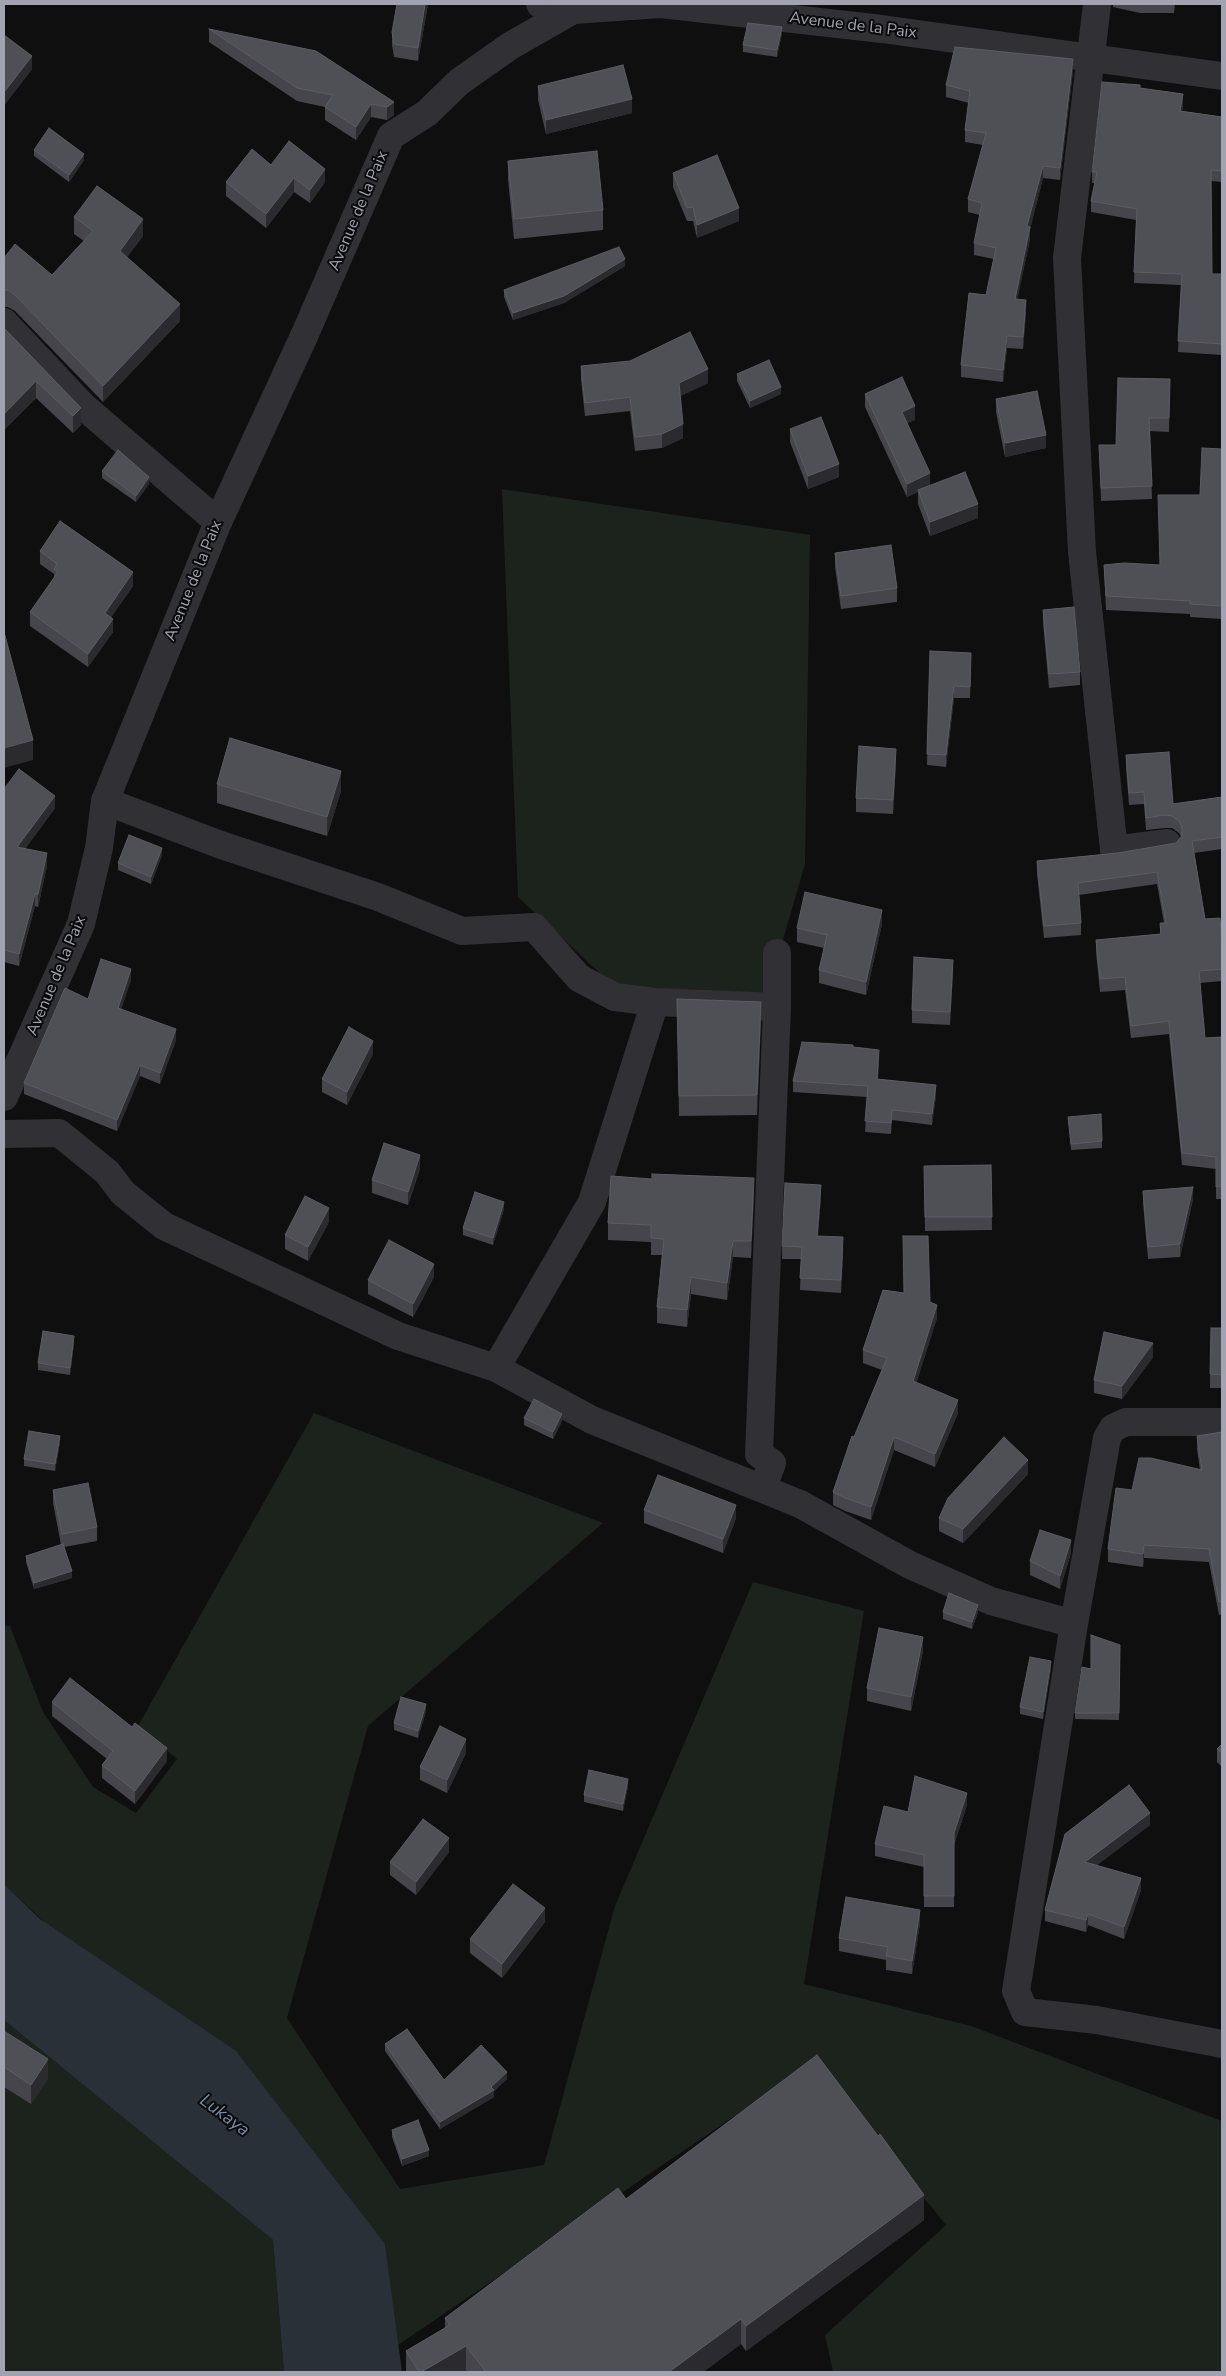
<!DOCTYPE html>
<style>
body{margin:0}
#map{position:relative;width:1226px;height:2376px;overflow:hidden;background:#0f0f10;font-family:"Nunito Sans",sans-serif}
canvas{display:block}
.frame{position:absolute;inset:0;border:5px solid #a1a3b1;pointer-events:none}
</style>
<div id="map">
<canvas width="1226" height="2376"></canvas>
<div class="frame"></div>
</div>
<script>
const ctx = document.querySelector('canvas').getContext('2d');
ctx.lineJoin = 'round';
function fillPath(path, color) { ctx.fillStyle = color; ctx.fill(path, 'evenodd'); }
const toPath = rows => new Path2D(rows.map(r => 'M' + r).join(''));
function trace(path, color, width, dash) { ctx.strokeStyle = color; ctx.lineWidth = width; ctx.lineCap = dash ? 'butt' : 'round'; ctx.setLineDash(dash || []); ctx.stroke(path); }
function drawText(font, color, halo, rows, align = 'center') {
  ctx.font = font + ' "Nunito Sans",sans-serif'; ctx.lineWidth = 4; ctx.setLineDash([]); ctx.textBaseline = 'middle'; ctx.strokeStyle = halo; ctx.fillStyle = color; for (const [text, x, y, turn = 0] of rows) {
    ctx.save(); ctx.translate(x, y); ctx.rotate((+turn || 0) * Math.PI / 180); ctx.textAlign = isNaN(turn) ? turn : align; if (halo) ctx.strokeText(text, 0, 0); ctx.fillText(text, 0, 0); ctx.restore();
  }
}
const green = toPath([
 [502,489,810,535,805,864,765,1002,619,991,518,897],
 [314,1413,603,1523,368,1726,287,2018,400,2189,544,2165,615,1906,753,1582,864,1611,804,1984,971,2026,1222,2121,1222,2372,833,2372,825,2335,946,2225,814,2062,398,2345,385,2244,4,1884,4,1626,10,1626,43,1712,93,1787,136,1813,177,1759,138,1726],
 [4,2020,273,2240,284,2372,4,2372]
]);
const water = toPath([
 [4,1884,40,1919,236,2051,385,2244,402,2372,284,2372,273,2240,4,2020]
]);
const minor = toPath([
 [540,4,573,10],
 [1097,4,1067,258,1082,552,1114,850,1167,843],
 [4,322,83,406,218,522],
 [105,801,221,845,378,897,462,931,534,927,579,978,615,997,655,1002,777,1007],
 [4,1134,59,1133,107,1172,123,1193,164,1226,398,1336,496,1368,592,1420,800,1504,910,1565,991,1601,1074,1624,1016,1991,1025,2012,1097,2020,1222,2044],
 [496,1368,592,1202,655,1002],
 [763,1487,772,1463,759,1454,777,1007,777,953],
 [1074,1624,1107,1438,1113,1428,1126,1422,1222,1422]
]);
const tertiary = toPath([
 [4,1097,81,924,99,848,105,801,218,522,305,334,391,136,427,113,459,82,510,46,573,10,661,4,882,29,1222,76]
]);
const wall = toPath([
 [428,4,418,61,394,57,392,45,392,32],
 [1113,4,1175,4,1174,13,1140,13,1113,7],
 [209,29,394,102,394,115,387,120,371,117,356,140,325,120,325,107,297,101,209,42],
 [782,33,777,57,743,52,743,45],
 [4,35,32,69,5,104,4,103],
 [1073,71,1060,180,1043,178,1030,229,1030,239,1017,299,1026,312,1023,349,1007,348,1003,382,961,377,961,365,986,295,994,259,974,255,974,243,980,215,968,212,968,199,983,145,965,142,965,130,969,103,946,97,946,85],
 [538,86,632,113,546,134,538,100],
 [1140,88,1183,105,1182,111,1222,117,1222,182,1211,181,1212,274,1222,274,1222,355,1178,352,1181,285,1134,283,1136,220,1091,212,1091,201,1095,183,1092,183,1092,172],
 [34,150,84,160,69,182,34,156],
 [508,161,603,210,603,230,514,239,508,180],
 [271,165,325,182,310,203,294,192,266,228,226,196,226,182],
 [673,173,739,221,697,238,693,221,687,221,673,187],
 [74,217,143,236,127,257,180,321,103,402,15,311,8,307,4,307,4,258,52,275,84,241,74,234],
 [625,266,564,303,513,320,504,297,504,290],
 [4,328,81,425,73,433,36,398,4,430],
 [581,366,708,383,680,396,683,438,662,448,635,451,630,411,585,416,581,380],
 [737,374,781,394,750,408,737,381],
 [1170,379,1169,432,1150,431,1152,499,1101,501,1099,445,1116,445],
 [865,394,915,420,907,423,930,486,978,518,930,536,918,504,918,492,907,497,865,407],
 [996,399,1046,448,1005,457,996,412],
 [790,429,839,477,808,489,790,442],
 [1222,449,1222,619,1190,617,1190,614,1106,610,1104,565,1159,565,1200,495],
 [102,471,149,484,136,502,102,478],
 [40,551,133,586,111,617,113,632,88,667,30,626,30,612,54,578,54,574,40,564],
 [835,553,897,588,897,602,841,609,835,567],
 [1043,610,1080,672,1080,685,1049,688,1043,623],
 [930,651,971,664,970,698,954,698,946,767,927,765],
 [1126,755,1173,804,1222,797,1222,849,1194,853,1205,919,1222,945,1222,981,1200,983,1205,1038,1222,1037,1222,1199,1216,1199,1216,1169,1182,1165,1169,1034,1131,1038,1125,990,1100,992,1096,952,1096,940,1160,934,1160,923,1164,923,1157,884,1079,895,1081,923,1081,935,1044,938,1037,874,1037,861,1118,853,1176,843,1181,837,1179,833,1172,828,1165,828,1146,830,1144,804,1129,805,1126,767],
 [896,762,893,814,856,812,856,798],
 [217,784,341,791,327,836,217,803],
 [4,789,55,808,25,849,47,866,38,907,35,906,19,966,4,962],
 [162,855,151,884,118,870,118,863],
 [882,924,866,995,819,983,819,970,824,948,797,942,797,928],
 [953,973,950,1025,912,1023,912,1010],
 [131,980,121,1009,176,1040,160,1084,140,1076,117,1131,24,1094,24,1083,88,999],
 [677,999,761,1022,757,1115,679,1116],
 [853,1047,879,1061,878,1079,936,1096,932,1125,892,1120,891,1134,865,1132,867,1097,793,1092,793,1081],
 [373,1054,347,1105,322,1092,322,1079],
 [1068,1117,1102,1141,1102,1148,1071,1150],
 [991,1165,992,1230,925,1231,924,1166],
 [420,1169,408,1205,372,1193,372,1180],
 [1143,1191,1193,1199,1180,1257,1148,1259,1143,1203],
 [754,1195,751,1258,733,1257,727,1300,691,1294,687,1327,657,1323,657,1307,662,1255,651,1255,651,1242,608,1240,608,1223],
 [821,1197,818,1236,843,1250,841,1293,800,1290,801,1259,782,1259,782,1246],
 [504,1209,493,1245,463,1235,463,1228],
 [329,1222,308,1261,285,1249,285,1235],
 [434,1277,413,1317,368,1294,368,1280],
 [930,1302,937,1318,916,1383,958,1413,935,1467,894,1450,871,1520,845,1511,833,1505,833,1492,854,1437,882,1370,863,1363,863,1350],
 [1222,1328,1222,1388,1210,1388,1210,1374],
 [74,1343,70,1375,38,1370,38,1363],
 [1153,1357,1122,1399,1094,1393,1094,1380],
 [524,1418,562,1421,553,1439,524,1425],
 [1222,1432,1222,1614,1219,1615,1209,1562,1144,1558,1143,1567,1108,1562,1108,1549,1132,1490,1200,1470,1197,1449,1197,1436],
 [60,1442,55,1471,24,1466,24,1459],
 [1028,1474,963,1543,939,1531,939,1518],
 [53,1490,97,1527,97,1541,64,1547,72,1578,34,1589,26,1562,26,1556,61,1545,53,1503],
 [644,1510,736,1518,723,1553,644,1523],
 [1071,1553,1060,1589,1030,1575,1030,1561],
 [943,1612,978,1612,972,1629,943,1619],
 [1120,1645,1119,1720,1075,1719,1075,1713,1091,1669],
 [923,1651,911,1711,867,1701,867,1688],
 [1051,1668,1043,1719,1020,1714,1020,1707],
 [52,1702,167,1761,135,1804,102,1778,102,1765,107,1759,52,1716],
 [426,1711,418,1738,394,1730,394,1723],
 [1222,1744,1222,1767,1217,1762,1217,1749],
 [466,1753,447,1793,420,1780,420,1767],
 [628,1786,623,1811,584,1802,584,1795],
 [967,1805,954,1845,954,1907,924,1907,924,1867,875,1856,875,1844,908,1812],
 [1150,1825,1097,1865,1141,1890,1124,1939,1088,1925,1086,1932,1045,1921,1045,1910,1065,1834],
 [449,1852,416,1895,390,1875,390,1862],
 [545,1922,502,1978,470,1953,470,1939],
 [920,1923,912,1974,886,1970,886,1960,839,1951,839,1938],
 [4,2031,48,2078,31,2104,4,2087],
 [385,2044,444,2080,507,2079,494,2091,494,2097,440,2129,385,2051],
 [392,2130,429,2156,402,2166,392,2137],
 [626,2199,924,2220,746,2351,741,2344,703,2372,467,2372,466,2371,464,2372,406,2372,406,2351,445,2328,445,2318]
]);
const shadedWall = toPath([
 [425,4,428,4,418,61,418,48],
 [782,27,782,33,777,57,777,50],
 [32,56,32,69,5,104,5,91],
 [1073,59,1073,71,1060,180,1060,168],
 [1183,94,1183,105,1180,122,1180,111],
 [632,99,632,113,546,134,546,120],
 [394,102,394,115,387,120,387,107],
 [371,104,371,117,356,140,356,127],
 [84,154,84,160,69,182,69,175],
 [1043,166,1043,178,1030,229,1030,239,1015,311,1015,299,1027,226],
 [325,169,325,182,310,203,310,190],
 [294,178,294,192,266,228,266,214],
 [739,208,739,221,697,238,697,225],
 [143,219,143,236,120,267,120,251],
 [625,259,625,266,564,303,513,320,513,313],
 [1026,300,1026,312,1023,349,1023,337],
 [180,304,180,321,103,402,103,386],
 [1007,336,1007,348,1003,382,1003,370],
 [708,369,708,383,679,397,679,383],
 [36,381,36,398,4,430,4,414],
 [781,387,781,394,750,408,750,401],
 [915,406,915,420,902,425,902,412],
 [81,408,81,425,73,433,73,416],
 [683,424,683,438,662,448,662,434],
 [1046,435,1046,448,1005,457,1005,443],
 [839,464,839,477,808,489,808,476],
 [930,473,930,486,907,497,907,484],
 [149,477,149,484,136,502,136,496],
 [978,504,978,518,930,536,930,522],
 [133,572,133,586,105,626,105,613],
 [113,619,113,632,88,667,88,654],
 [954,686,954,698,946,767,946,755],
 [33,740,33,760,4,768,4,748],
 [896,749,896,762,893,814,893,800],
 [341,771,341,791,327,836,327,817],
 [55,796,55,808,17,860,17,847],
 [162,848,162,855,151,884,151,877],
 [47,853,47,866,38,907,38,894],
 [35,894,35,906,19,966,19,954],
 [882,910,882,924,866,995,866,982],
 [953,960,953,973,950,1025,950,1012],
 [131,969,131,980,118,1019,118,1008],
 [761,1002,761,1022,757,1115,757,1095],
 [176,1029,176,1040,160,1084,160,1073],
 [373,1041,373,1054,347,1105,347,1092],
 [879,1050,879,1061,877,1090,877,1079],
 [140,1065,140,1076,117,1131,117,1120],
 [936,1085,936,1096,932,1125,932,1114],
 [420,1155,420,1169,408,1205,408,1192],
 [754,1178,754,1195,751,1258,751,1241],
 [821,1185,821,1197,817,1248,817,1236],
 [1193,1187,1193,1199,1180,1257,1180,1244],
 [504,1202,504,1209,493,1245,493,1238],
 [329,1208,329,1222,308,1261,308,1247],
 [843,1237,843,1250,841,1293,841,1280],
 [733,1241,733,1257,727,1300,727,1283],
 [434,1264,434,1277,413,1317,413,1304],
 [691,1277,691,1294,687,1327,687,1310],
 [937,1305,937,1318,913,1394,913,1381],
 [74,1336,74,1343,70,1375,70,1368],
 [1153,1343,1153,1357,1122,1399,1122,1386],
 [958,1400,958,1413,935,1467,935,1454],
 [562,1414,562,1421,553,1439,553,1432],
 [60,1436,60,1442,55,1471,55,1464],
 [894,1437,894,1450,871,1520,871,1507],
 [1028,1460,1028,1474,963,1543,963,1529],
 [736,1505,736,1518,723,1553,723,1539],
 [1071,1540,1071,1553,1060,1589,1060,1576],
 [1144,1545,1144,1558,1143,1567,1143,1554],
 [72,1571,72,1578,34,1589,34,1583],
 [978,1605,978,1612,972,1629,972,1622],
 [923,1637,923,1651,911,1711,911,1697],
 [1051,1661,1051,1668,1043,1719,1043,1712],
 [426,1704,426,1711,418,1738,418,1731],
 [466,1739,466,1753,447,1793,447,1780],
 [167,1748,167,1761,135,1804,135,1791],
 [628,1779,628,1786,623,1811,623,1804],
 [967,1793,967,1805,954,1845,954,1833],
 [1150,1813,1150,1825,1085,1874,1085,1862],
 [449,1838,449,1852,416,1895,416,1882],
 [1141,1878,1141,1890,1124,1939,1124,1927],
 [545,1908,545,1922,502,1978,502,1964],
 [920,1910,920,1923,912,1974,912,1961],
 [1088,1914,1088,1925,1086,1932,1086,1920],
 [48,2059,48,2078,31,2104,31,2085],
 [507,2072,507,2079,494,2091,494,2097,440,2129,440,2122,491,2087],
 [429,2150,429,2156,402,2166,402,2159],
 [924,2195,924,2220,746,2351,746,2326],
 [741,2319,741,2344,703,2372,669,2372],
 [466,2346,466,2371,464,2372,421,2372]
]);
const building = toPath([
 [397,4,425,4,418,48,394,44,392,32,397,4],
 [748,23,782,27,777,50,743,45,748,23],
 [209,29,316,51,394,102,387,107,371,104,356,127,325,107,333,95,297,88,209,29],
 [4,35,32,56,5,91,4,90,4,35],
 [955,47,1073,59,1060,168,1043,166,1027,226,1030,227,1015,299,1026,300,1023,337,1007,336,1003,370,961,365,969,293,986,295,996,248,974,243,982,203,968,199,986,133,965,130,970,91,946,85,955,47],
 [623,65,632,99,546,120,538,86,623,65],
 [1102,82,1140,85,1140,88,1183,94,1180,111,1222,117,1222,171,1211,170,1212,274,1222,274,1222,344,1178,341,1182,274,1134,272,1137,209,1091,201,1097,172,1092,172,1102,82],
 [49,128,84,154,69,175,34,150,49,128],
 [289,141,325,169,310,190,294,178,266,214,226,182,252,149,271,165,289,141],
 [597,151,603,210,514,219,508,161,597,151],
 [717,155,739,208,697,225,693,207,687,208,673,173,717,155],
 [97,186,143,219,120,251,180,304,103,386,15,295,8,290,4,290,4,258,15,244,52,275,93,231,74,217,97,186],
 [619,247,625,259,564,296,513,313,504,290,619,247],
 [4,328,81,408,73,416,36,381,4,414,4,328],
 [690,332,708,369,679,383,683,424,662,434,635,437,630,397,585,403,581,366,630,361,690,332],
 [769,360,781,387,750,401,737,374,769,360],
 [902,377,915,406,902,412,930,473,907,484,865,394,902,377],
 [1118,378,1170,379,1169,418,1149,418,1152,486,1101,488,1099,445,1116,445,1118,378],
 [1037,391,1046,435,1005,443,996,399,1037,391],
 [821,417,839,464,808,476,790,429,821,417],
 [1202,448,1222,449,1222,606,1190,604,1190,601,1106,596,1104,565,1124,563,1160,565,1158,495,1200,495,1202,448],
 [118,450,149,477,136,496,102,471,118,450],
 [965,472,978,504,930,522,918,490,965,472],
 [60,521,133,572,105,613,113,619,88,654,30,612,58,572,54,569,57,564,40,551,60,521],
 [891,545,897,588,841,596,835,553,891,545],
 [1074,607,1080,672,1049,674,1043,610,1074,607],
 [4,632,33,740,4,748,4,632],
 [930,651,971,653,970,687,954,686,946,755,927,754,930,651],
 [230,738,341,771,327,817,217,784,230,738],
 [859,746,896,749,893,800,856,798,859,746],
 [1169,752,1173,804,1222,797,1222,837,1192,841,1205,919,1220,918,1222,945,1222,969,1199,971,1205,1038,1222,1037,1222,1067,1221,1067,1222,1075,1222,1186,1216,1187,1216,1157,1182,1153,1169,1021,1131,1026,1125,977,1100,979,1096,940,1161,934,1160,923,1166,923,1157,872,1078,883,1081,923,1044,926,1037,861,1118,853,1176,843,1182,836,1182,828,1179,821,1172,816,1165,815,1146,818,1144,792,1129,793,1126,755,1169,752],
 [19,769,55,796,17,847,47,853,38,894,35,894,19,954,4,950,4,789,19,769],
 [129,835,162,848,151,877,118,863,129,835],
 [805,892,882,910,866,982,819,970,827,935,797,928,805,892],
 [914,957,953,960,950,1012,912,1010,914,957],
 [101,959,131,969,118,1008,176,1029,160,1073,140,1065,117,1120,24,1083,65,988,88,999,101,959],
 [677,999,761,1002,757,1095,679,1096,677,999],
 [349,1027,373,1041,347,1092,322,1079,349,1027],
 [802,1042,853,1045,853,1047,879,1050,877,1079,936,1085,932,1114,892,1110,891,1123,865,1121,868,1086,793,1081,802,1042],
 [1101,1114,1102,1141,1071,1144,1068,1117,1101,1114],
 [384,1143,420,1155,408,1192,372,1180,384,1143],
 [991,1165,992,1217,925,1217,924,1166,991,1165],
 [652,1174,754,1178,751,1241,733,1241,727,1283,691,1277,687,1310,657,1307,664,1239,651,1238,651,1225,608,1223,611,1176,652,1179,652,1174],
 [785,1183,821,1185,817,1236,843,1237,841,1280,800,1278,802,1247,782,1246,785,1183],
 [1193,1187,1180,1244,1148,1247,1143,1191,1193,1187],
 [475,1192,504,1202,493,1238,463,1228,475,1192],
 [305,1196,329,1208,308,1247,285,1235,305,1196],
 [903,1236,928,1236,930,1302,937,1305,913,1381,958,1400,935,1454,894,1437,871,1507,845,1498,833,1492,852,1436,854,1437,887,1358,863,1350,883,1290,904,1293,903,1236],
 [389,1240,434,1264,413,1304,368,1280,389,1240],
 [1211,1328,1222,1328,1222,1375,1210,1374,1211,1328],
 [43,1331,74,1336,70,1368,38,1363,43,1331],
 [1104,1332,1153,1343,1122,1386,1094,1380,1104,1332],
 [534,1399,562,1414,553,1432,524,1418,534,1399],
 [29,1431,60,1436,55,1464,24,1459,29,1431],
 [1222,1432,1222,1601,1219,1602,1209,1549,1144,1545,1143,1554,1108,1549,1116,1488,1132,1490,1139,1458,1151,1458,1202,1470,1197,1436,1222,1432],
 [1004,1437,1028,1460,963,1529,939,1518,948,1498,1004,1437],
 [658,1475,736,1505,723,1539,644,1510,658,1475],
 [88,1483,97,1527,62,1534,53,1490,88,1483],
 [1040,1530,1071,1540,1060,1576,1030,1561,1040,1530],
 [63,1544,72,1571,34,1583,26,1556,63,1544],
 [949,1593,978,1605,972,1622,943,1612,949,1593],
 [879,1628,923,1637,911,1697,867,1688,879,1628],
 [1091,1635,1120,1645,1119,1713,1075,1713,1082,1667,1091,1669,1091,1635],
 [1030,1657,1051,1661,1043,1712,1020,1707,1030,1657],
 [70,1678,132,1727,135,1723,167,1748,135,1791,102,1765,113,1751,52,1702,70,1678],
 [401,1697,426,1704,418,1731,394,1723,401,1697],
 [440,1726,466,1739,447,1780,420,1767,440,1726],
 [1222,1744,1222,1753,1217,1749,1222,1744],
 [589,1770,628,1779,623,1804,584,1795,589,1770],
 [915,1776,967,1793,954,1833,954,1896,924,1896,924,1855,875,1844,884,1806,908,1812,915,1776],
 [1129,1785,1150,1813,1085,1862,1141,1878,1124,1927,1088,1914,1086,1920,1045,1910,1065,1834,1129,1785],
 [423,1819,449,1838,416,1882,390,1862,423,1819],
 [513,1884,545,1908,502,1964,470,1939,513,1884],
 [846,1897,920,1910,912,1961,886,1956,888,1947,839,1938,846,1897],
 [407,2029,444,2080,481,2045,507,2072,491,2087,494,2090,440,2122,385,2044,407,2029],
 [4,2031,48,2059,31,2085,4,2067,4,2031],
 [817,2055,878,2136,880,2134,924,2195,746,2326,741,2319,669,2372,486,2372,466,2346,421,2372,419,2372,406,2351,450,2325,445,2318,618,2188,626,2199,817,2055],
 [418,2120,429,2150,402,2159,392,2130,418,2120]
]);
const streetNames = [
 ["Avenue de la Paix",853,26,7],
 ["Avenue de la Paix",359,211,-67],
 ["Avenue de la Paix",194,581,-68],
 ["Avenue de la Paix",57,976,-67]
];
const waterNames = [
 ["Lukaya",224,2116,37]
];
fillPath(green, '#1c231d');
fillPath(water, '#293038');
trace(minor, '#303035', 28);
trace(tertiary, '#303035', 28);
fillPath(wall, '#45454b');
fillPath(shadedWall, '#2b2b2f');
fillPath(building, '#4f4f56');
trace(building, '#5c5c64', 1);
drawText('16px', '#a1a3b1', '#0a0a0b', streetNames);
drawText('italic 18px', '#788dac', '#0a0a0b', waterNames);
</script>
